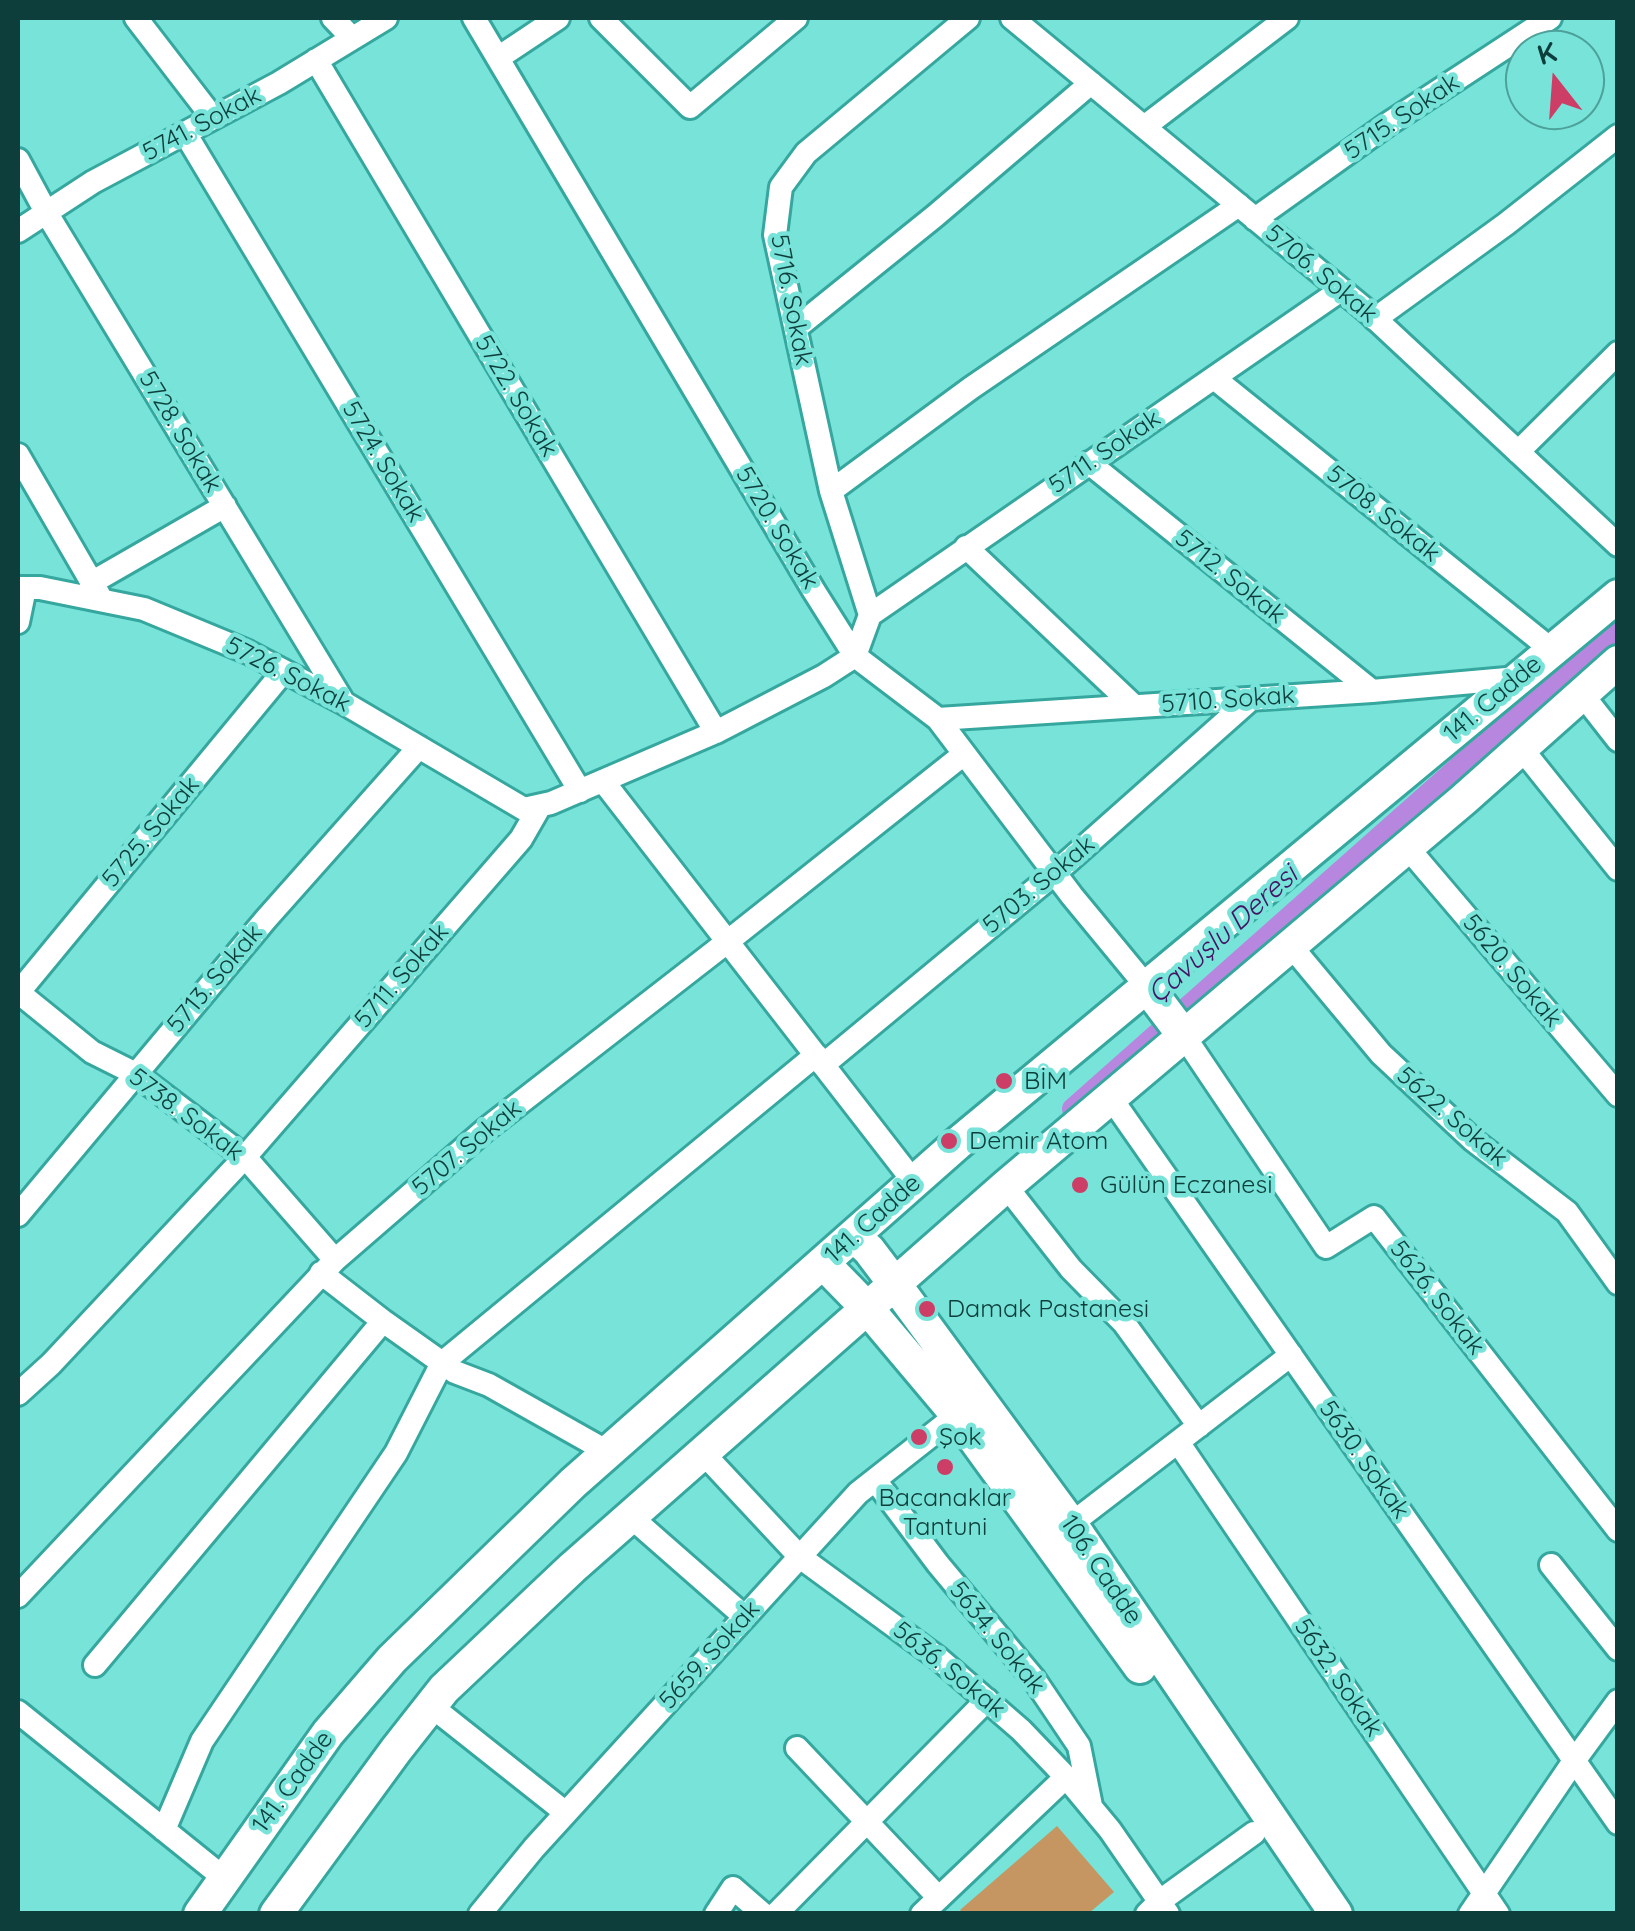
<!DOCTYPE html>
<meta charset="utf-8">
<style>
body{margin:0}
#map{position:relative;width:1635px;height:1931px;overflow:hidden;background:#77e3d9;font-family:Quicksand,sans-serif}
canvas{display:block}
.frame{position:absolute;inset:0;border:20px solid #0e3e3b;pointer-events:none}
.north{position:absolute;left:1505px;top:30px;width:100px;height:100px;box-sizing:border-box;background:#77e3d9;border:2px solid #4da19a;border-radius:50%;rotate:343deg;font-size:28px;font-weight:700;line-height:40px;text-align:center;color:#0e3e3b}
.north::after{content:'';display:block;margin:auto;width:35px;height:45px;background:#cd3e66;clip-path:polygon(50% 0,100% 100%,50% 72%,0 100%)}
</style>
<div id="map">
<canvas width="1635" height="1931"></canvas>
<div class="frame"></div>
<div class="north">K</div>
</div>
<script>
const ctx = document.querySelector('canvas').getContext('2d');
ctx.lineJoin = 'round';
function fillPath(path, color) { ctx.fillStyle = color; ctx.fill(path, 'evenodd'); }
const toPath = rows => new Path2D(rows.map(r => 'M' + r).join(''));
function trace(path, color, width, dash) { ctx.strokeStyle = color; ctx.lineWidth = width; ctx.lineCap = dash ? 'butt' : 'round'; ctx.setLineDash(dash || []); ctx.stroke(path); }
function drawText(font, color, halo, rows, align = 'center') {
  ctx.font = font + ' Quicksand,sans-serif'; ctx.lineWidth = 9; ctx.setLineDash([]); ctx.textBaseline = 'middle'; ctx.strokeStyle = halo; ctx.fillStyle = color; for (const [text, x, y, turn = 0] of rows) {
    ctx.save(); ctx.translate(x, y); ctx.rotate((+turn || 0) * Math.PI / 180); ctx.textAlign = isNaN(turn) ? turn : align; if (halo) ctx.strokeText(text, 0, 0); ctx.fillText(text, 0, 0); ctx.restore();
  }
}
const green = toPath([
 [1057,1826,1114,1892,1089,1913,963,1913,960,1910]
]);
const canal = toPath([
 [1073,1109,1618,626]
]);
const street = toPath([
 [136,18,213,118],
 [333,18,352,38],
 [474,18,814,591,855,656,938,719,1072,896,1147,987],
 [601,18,690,107,796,18],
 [1012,18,1367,311,1618,545],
 [498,58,558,18],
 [316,60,716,732],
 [1144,127,1287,18],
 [185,133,580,791],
 [18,160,46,212,342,700],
 [1255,219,1388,124,1550,18],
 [18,231,93,182,279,83,386,18],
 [1375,319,1506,224,1618,136],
 [796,328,935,216,1091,83],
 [1214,378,1552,650],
 [1518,452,1618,353],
 [18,455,102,600],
 [1089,463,1372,691],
 [831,491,971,388,1239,205],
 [966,547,1134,706],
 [91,583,225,506],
 [18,588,40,588,144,609,248,652,344,703,524,809,551,803,716,732,824,676,855,656],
 [870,615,1341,290],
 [18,622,25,588],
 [855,656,870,615,831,491,775,235,781,187,806,153,968,18],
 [1582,694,1618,740],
 [938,719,1372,691,1518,678],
 [1521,748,1618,869],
 [603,781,914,1182],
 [1407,847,1618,1095],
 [1291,946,1381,1054,1473,1140,1567,1212,1618,1283],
 [18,992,92,1052,136,1074,245,1157,335,1260],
 [18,993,284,671],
 [1184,1036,1326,1247,1374,1217,1618,1530],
 [823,1065,1055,873,1251,699],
 [1111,1098,1618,1823],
 [1006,1186,1071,1269,1124,1323,1199,1426],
 [18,1215,266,919,419,747],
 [321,1273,383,1321,455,1372,489,1385,608,1452],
 [18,1394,51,1364,245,1157,521,839,540,806],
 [1178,1442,1498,1914],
 [703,1453,800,1557,938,1658,1021,1730,1066,1777,1110,1830,1168,1914],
 [875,1480,938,1564,1034,1679,1079,1746,1091,1806],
 [631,1517,745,1617],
 [1071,1524,1291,1355],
 [1551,1565,1618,1649],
 [18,1596,335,1260,485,1130,727,942,964,754],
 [95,1665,383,1321],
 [431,1706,566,1813],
 [18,1712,224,1878],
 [797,1748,939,1898],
 [164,1830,202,1741,396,1453,442,1363,816,1055],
 [480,1914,534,1848,858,1493,957,1415],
 [716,1914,733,1888,763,1914],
 [776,1914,987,1700],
 [922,1914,1066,1777],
 [1147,1914,1160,1901,1254,1833],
 [1470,1914,1574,1761,1618,1701]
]);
const secondary = toPath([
 [1147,987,1184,1036],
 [854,1236,869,1250,894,1283,1071,1524,1336,1914],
 [823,1263,867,1308,957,1415,1140,1667],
 [200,1914,328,1733,392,1659,573,1483,957,1144,1618,596],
 [276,1914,396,1750,444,1689,572,1568,1006,1186,1463,800,1618,662]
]);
const markers = [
 [1004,1081,10,"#cd3e66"],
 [949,1141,10,"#cd3e66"],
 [1080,1185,10,"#cd3e66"],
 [927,1309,10,"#cd3e66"],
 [919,1437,10,"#cd3e66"],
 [945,1467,10,"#cd3e66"]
];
const streetNames = [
 ["5715. Sokak",1402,117,-34],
 ["5741. Sokak",202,124,-28],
 ["5706. Sokak",1321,274,40],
 ["5716. Sokak",791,300,79],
 ["5722. Sokak",516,396,59],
 ["5728. Sokak",180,432,59],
 ["5711. Sokak",1105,452,-34],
 ["5724. Sokak",383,462,59],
 ["5708. Sokak",1383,514,39],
 ["5720. Sokak",777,528,59],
 ["5712. Sokak",1230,577,39],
 ["5726. Sokak",288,675,27],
 ["141. Cadde",1493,699,-40],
 ["5710. Sokak",1228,700,-4],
 ["5725. Sokak",151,832,-50],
 ["5703. Sokak",1039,885,-40],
 ["5620. Sokak",1512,971,50],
 ["5711. Sokak",402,976,-49],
 ["5713. Sokak",215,979,-50],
 ["5738. Sokak",186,1115,37],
 ["5622. Sokak",1452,1117,41],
 ["5707. Sokak",467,1148,-40],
 ["141. Cadde",873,1219,-42],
 ["5626. Sokak",1437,1298,52],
 ["5630. Sokak",1364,1460,55],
 ["106. Cadde",1101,1570,56],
 ["5634. Sokak",997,1638,51],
 ["5659. Sokak",710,1655,-48],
 ["5636. Sokak",949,1670,39],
 ["5632. Sokak",1338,1678,56],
 ["141. Cadde",293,1782,-54]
];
const poiNames = [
 ["BİM",1024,1081],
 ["Demir Atom",969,1141],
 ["Gülün Eczanesi",1100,1185],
 ["Damak Pastanesi",947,1309],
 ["Şok",939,1437],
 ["Bacanaklar",945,1498,"center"],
 ["Tantuni",945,1527,"center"]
];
const waterNames = [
 ["Çavuşlu Deresi",1223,935,-42]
];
fillPath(green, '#c59662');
trace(canal, '#b787e0', 22);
trace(street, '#35a79e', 28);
trace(secondary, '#35a79e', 38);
trace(street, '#fff', 22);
trace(secondary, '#fff', 32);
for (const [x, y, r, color] of markers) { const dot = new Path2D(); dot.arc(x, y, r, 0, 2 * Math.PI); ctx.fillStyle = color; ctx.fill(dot); trace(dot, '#77e3d9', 4); }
drawText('25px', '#0e3e3b', '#77e3d9', streetNames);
drawText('25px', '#0e3e3b', '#77e3d9', poiNames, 'left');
drawText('italic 28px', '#441464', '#77e3d9', waterNames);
</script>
